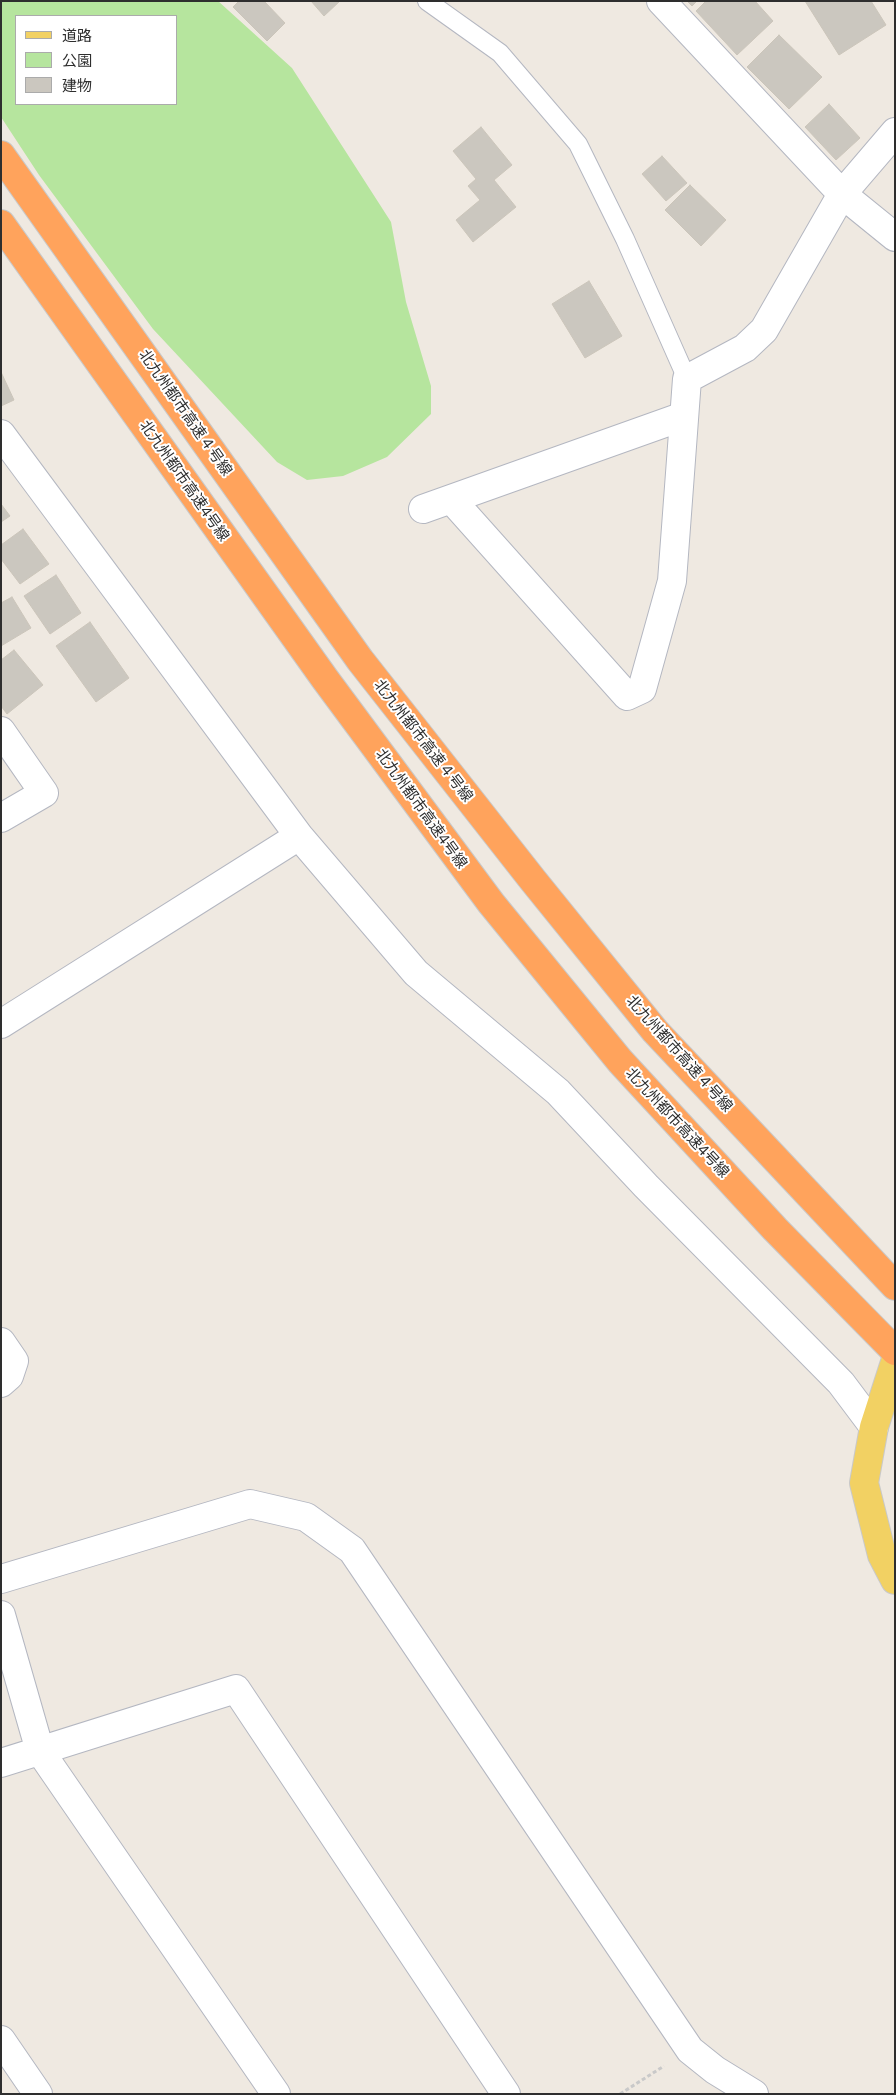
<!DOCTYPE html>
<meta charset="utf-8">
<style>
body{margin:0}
#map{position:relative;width:896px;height:2095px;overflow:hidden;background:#efe9e1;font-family:"Noto Sans","Noto Sans JP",sans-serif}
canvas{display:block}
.frame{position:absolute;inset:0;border:2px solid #2e2e2e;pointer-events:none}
.legend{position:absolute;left:15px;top:15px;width:162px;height:90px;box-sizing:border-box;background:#fff;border:1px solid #ababab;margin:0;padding:6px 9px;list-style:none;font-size:15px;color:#2e2e2e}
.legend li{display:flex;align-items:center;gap:10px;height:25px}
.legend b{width:25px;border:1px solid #ababab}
</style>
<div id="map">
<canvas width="896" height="2095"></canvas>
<div class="frame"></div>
<ul class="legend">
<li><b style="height:6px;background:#f2d163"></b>道路</li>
<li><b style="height:14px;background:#b6e59e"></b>公園</li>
<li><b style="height:14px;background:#cbc7bf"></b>建物</li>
</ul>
</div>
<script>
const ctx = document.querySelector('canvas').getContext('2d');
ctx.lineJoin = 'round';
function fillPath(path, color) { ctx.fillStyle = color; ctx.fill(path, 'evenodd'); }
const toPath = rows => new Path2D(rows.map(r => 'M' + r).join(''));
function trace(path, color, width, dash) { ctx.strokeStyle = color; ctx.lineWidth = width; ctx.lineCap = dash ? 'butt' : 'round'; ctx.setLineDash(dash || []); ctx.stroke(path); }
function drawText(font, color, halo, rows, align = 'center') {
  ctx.font = font + ' "Noto Sans","Noto Sans JP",sans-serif'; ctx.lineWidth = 4; ctx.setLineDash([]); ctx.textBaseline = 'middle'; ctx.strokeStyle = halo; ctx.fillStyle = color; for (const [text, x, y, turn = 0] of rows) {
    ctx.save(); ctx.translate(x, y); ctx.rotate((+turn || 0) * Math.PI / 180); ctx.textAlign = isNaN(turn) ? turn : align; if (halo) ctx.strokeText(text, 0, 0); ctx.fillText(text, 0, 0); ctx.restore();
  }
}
const green = toPath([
 [1,1,218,1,292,68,391,222,406,302,431,386,431,414,387,457,343,476,307,480,277,462,153,329,39,175,1,117],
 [16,16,176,16,176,104,16,104]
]);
const building = toPath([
 [239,1,264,1,285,23,267,41,233,7,239,1],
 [311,1,340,1,324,16,311,1],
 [687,1,697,1,692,6,687,1],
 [706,1,755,1,773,21,737,55,696,11,706,1],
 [805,1,871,1,886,25,839,55,805,1],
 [779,35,822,77,789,109,747,67,779,35],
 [829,104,860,138,836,160,805,127,829,104],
 [481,127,512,165,494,180,516,207,473,242,456,220,480,200,468,186,476,179,453,151,481,127],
 [662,156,687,183,666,201,642,174,662,156],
 [690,185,726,220,701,246,665,210,690,185],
 [589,281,622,336,585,358,552,304,589,281],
 [1,372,14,400,1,406,1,372],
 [1,504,10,516,1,522,1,504],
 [23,529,49,564,20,584,1,559,1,545,23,529],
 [56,575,81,613,50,634,24,596,56,575],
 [12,597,31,628,1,646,1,603,12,597],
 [90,622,129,678,96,702,56,646,90,622],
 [14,650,43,685,7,714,1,706,1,660,14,650]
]);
const path = toPath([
 [620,2094,664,2066]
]);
const lane = toPath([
 [427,1,500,53,578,144,625,239,687,379]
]);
const street = toPath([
 [661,1,842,194,895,237],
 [1,434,299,836,416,973,558,1092,646,1186,841,1383,874,1427],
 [451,499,627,696,642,689,672,581,687,379,745,348,764,330,842,194,895,132],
 [423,509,684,416],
 [1,731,44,793,1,818],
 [1,1024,299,836],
 [1,1342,14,1361,9,1376,1,1383],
 [1,1579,250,1504,306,1517,352,1550,690,2050,715,2070,754,2094],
 [1,1615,40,1751,276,2094],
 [1,1763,236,1689,506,2094],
 [1,2040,38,2094]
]);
const primary = toPath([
 [895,1362,874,1427,864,1483,882,1555,895,1580]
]);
const highway = toPath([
 [1,155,360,660,532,879,655,1031,895,1286],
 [1,224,325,679,491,903,620,1061,775,1229,895,1351]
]);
const streetNames = [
 ["北九州都市高速４号線",185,413,55],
 ["北九州都市高速4号線",184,481,55],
 ["北九州都市高速４号線",423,741,52],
 ["北九州都市高速4号線",421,809,54],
 ["北九州都市高速４号線",679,1054,48],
 ["北九州都市高速4号線",677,1123,47]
];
fillPath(green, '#b6e59e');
fillPath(building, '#cbc7bf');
trace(building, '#cbc5ba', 1);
trace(lane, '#b4b7c1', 20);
trace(street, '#b4b7c1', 30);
trace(primary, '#c9c9c9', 30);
trace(highway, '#c9c9c9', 30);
trace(path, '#c9c9c9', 3, [4, 2.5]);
trace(lane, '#fff', 18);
trace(street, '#fff', 28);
trace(primary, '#f2d163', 28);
trace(highway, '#ffa35c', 28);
drawText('15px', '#2e2e2e', '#fff', streetNames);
</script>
